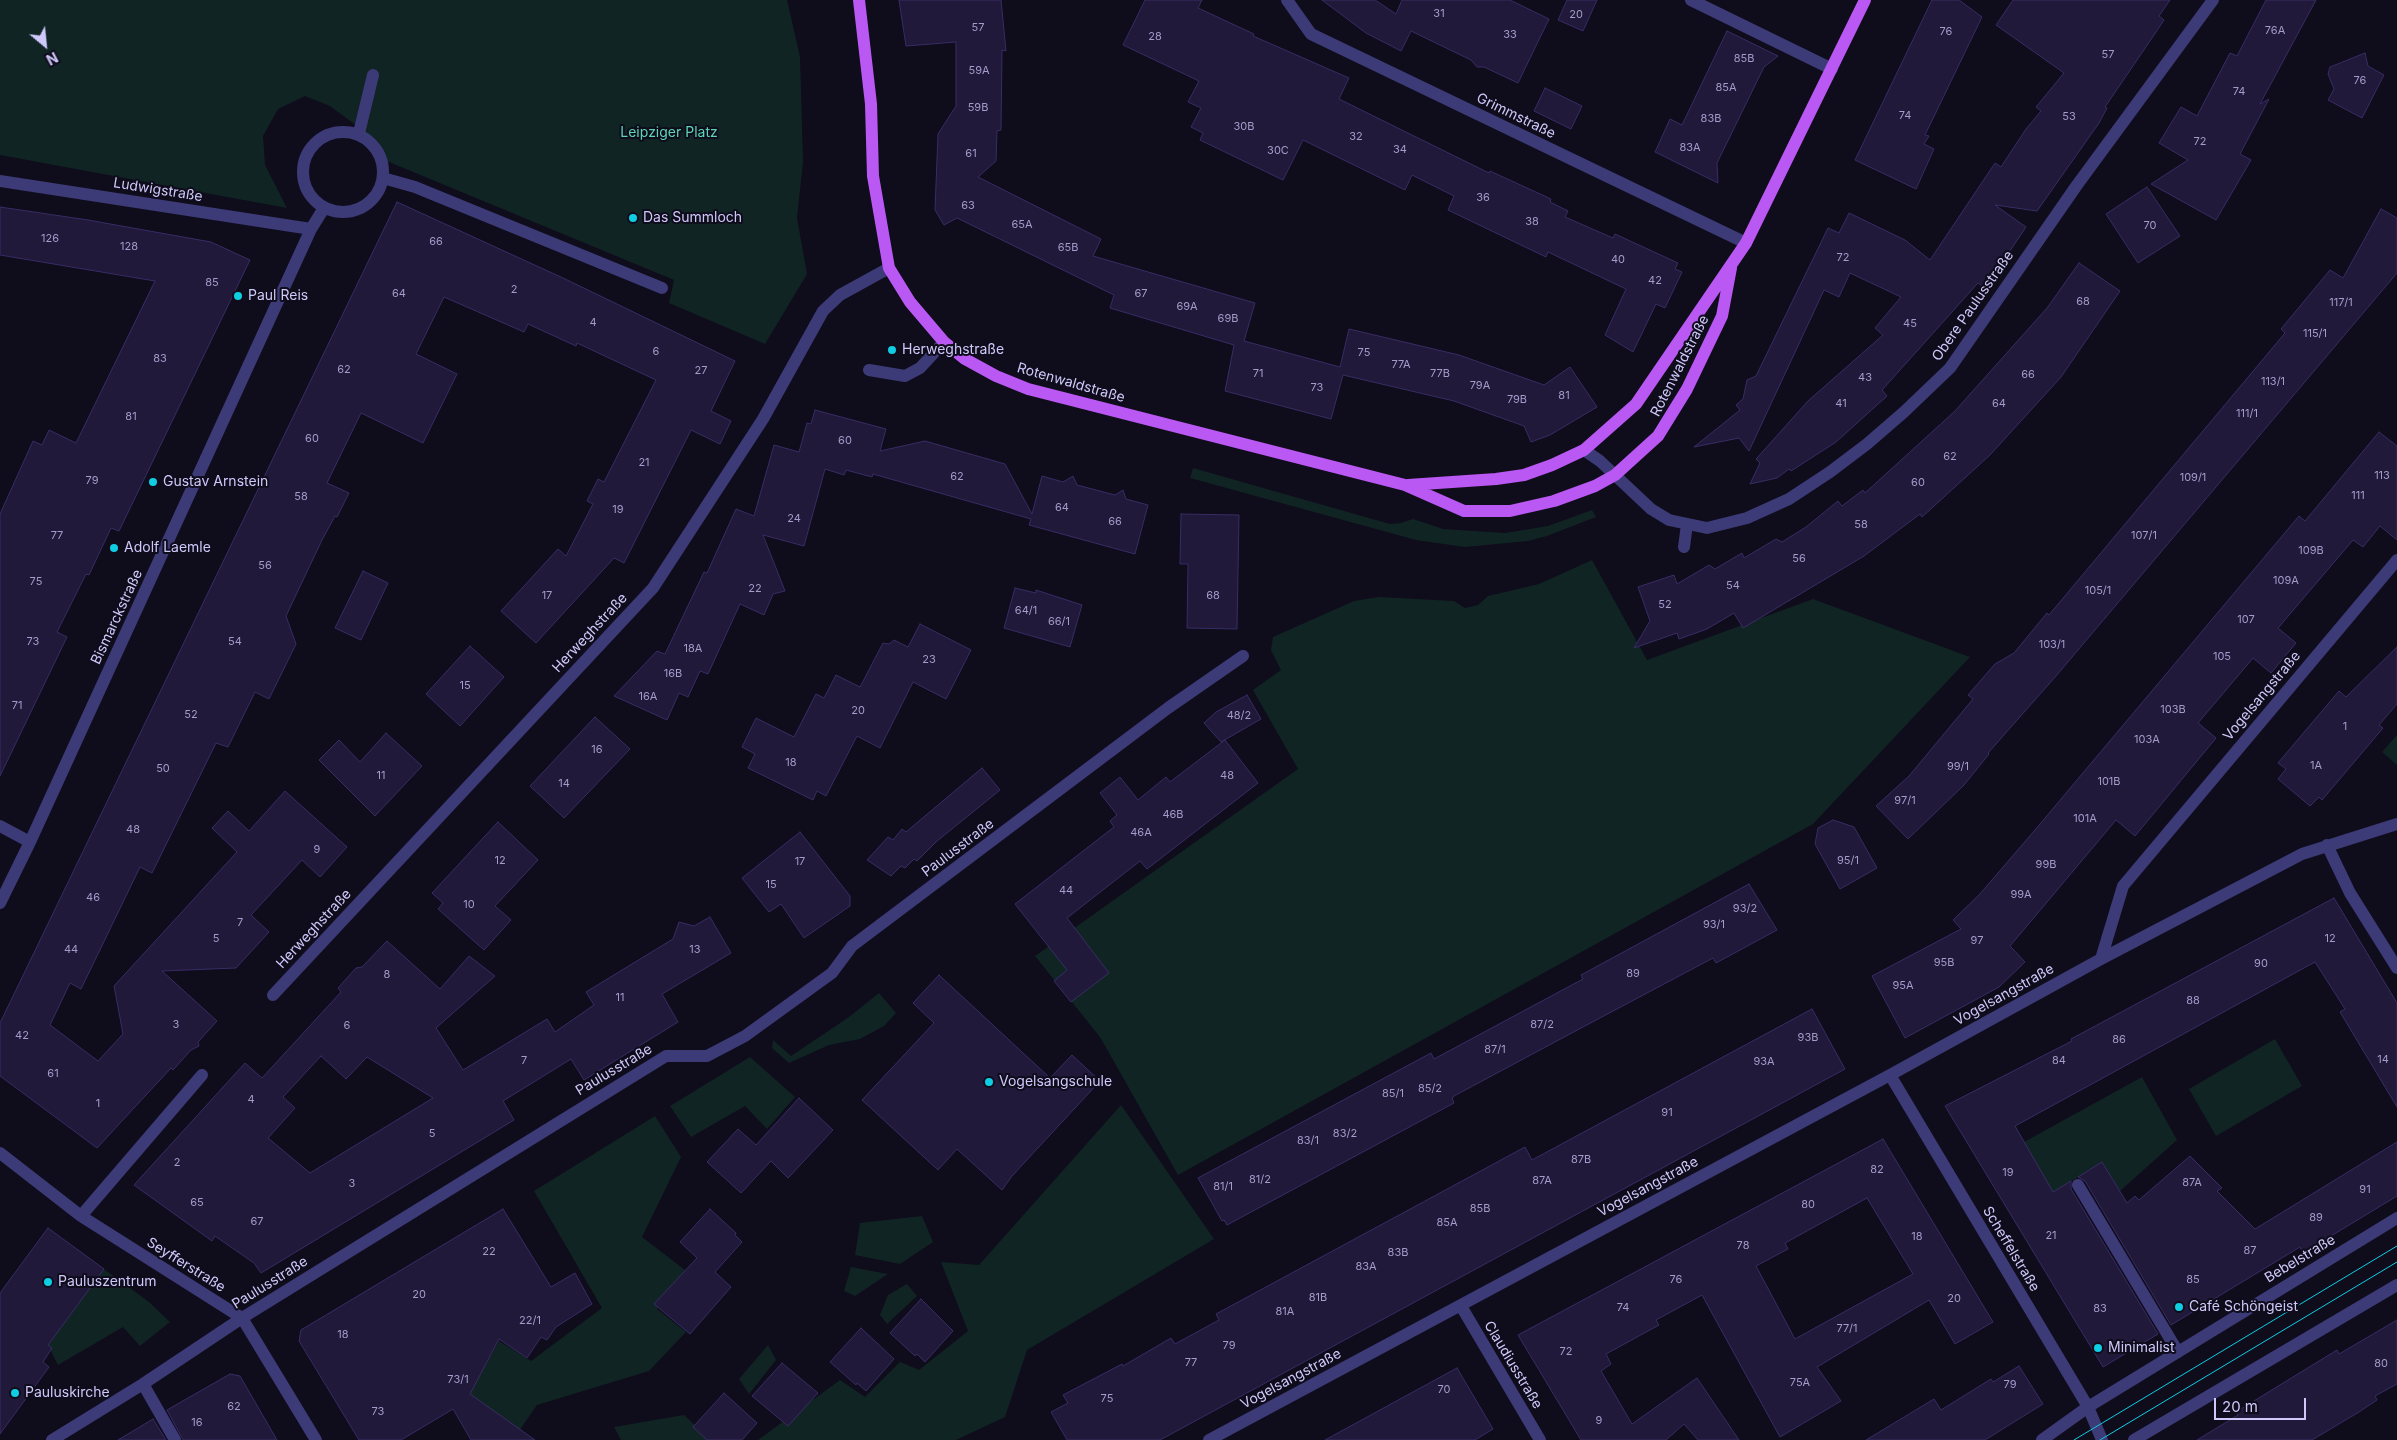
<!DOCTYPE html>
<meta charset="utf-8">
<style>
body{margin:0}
#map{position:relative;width:2397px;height:1440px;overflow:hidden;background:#0f0c1b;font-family:Inter,sans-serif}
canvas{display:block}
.north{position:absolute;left:20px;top:20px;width:50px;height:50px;-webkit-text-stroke:4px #0f0c1b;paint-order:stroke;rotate:152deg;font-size:14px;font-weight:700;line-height:20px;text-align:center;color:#cfc9fb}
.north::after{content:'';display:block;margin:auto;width:18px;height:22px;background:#cfc9fb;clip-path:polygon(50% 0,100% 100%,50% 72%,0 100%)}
.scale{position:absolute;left:2214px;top:1398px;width:92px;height:22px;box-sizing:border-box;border:2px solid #cfc9fb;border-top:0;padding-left:6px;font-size:15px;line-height:18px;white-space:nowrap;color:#cfc9fb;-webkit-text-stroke:4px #0f0c1b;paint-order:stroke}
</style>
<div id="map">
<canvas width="2397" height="1440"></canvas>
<div class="north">N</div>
<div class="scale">20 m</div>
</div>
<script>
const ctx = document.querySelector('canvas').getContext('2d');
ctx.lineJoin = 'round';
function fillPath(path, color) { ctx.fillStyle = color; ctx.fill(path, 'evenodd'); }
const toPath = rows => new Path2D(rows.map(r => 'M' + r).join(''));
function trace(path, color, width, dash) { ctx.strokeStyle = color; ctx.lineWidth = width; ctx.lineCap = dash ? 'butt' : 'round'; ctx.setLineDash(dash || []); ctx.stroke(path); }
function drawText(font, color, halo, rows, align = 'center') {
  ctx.font = font + ' Inter,sans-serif'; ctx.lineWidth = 4; ctx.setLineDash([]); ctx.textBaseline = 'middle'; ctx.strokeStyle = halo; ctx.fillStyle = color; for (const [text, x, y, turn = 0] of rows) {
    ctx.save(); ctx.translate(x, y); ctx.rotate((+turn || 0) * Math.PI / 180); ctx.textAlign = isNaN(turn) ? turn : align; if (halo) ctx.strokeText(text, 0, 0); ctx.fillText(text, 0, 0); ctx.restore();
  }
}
const green = toPath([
 [0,0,787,0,800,57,803,162,797,218,807,274,765,344,669,303,674,280,377,157,357,126,330,106,305,96,278,109,263,136,265,165,287,208,0,155],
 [1193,468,1390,524,1401,523,1413,519,1443,529,1505,533,1548,526,1592,510,1596,517,1547,536,1528,541,1465,547,1416,540,1190,478],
 [1592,560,1647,660,1813,599,1970,657,1813,824,1178,1175,1100,1037,1035,956,1298,769,1253,690,1281,670,1271,650,1273,637,1354,601,1379,597,1454,601,1465,608,1478,605,1488,596,1539,584],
 [2397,735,2397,765,2382,752],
 [879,993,896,1013,884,1026,860,1039,829,1045,789,1063,772,1048,773,1040,791,1056,849,1017],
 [2275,1039,2302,1086,2216,1136,2189,1089],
 [750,1057,795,1097,767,1129,745,1106,691,1137,670,1106],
 [2142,1077,2177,1140,2120,1191,2102,1162,2053,1193,2024,1142],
 [1121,1105,1214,1239,1027,1350,1005,1417,956,1440,758,1440,840,1380,865,1397,900,1362,919,1370,968,1331,941,1262,979,1265],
 [655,1116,681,1157,642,1237,685,1270,657,1309,686,1332,649,1371,537,1405,519,1431,469,1395,499,1341,531,1361,602,1308,534,1191],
 [922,1216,933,1242,900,1264,855,1255,860,1223],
 [851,1267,888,1274,855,1296,844,1291],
 [104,1269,149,1302,170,1322,140,1346,123,1327,58,1365,48,1345],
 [907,1284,917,1296,887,1324,880,1315,888,1295],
 [768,1345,776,1360,749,1394,739,1379],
 [684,1415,711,1440,621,1440,614,1427]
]);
const building = toPath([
 [899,0,1001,0,1006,51,1002,50,1001,130,997,131,996,161,978,177,1101,239,1093,256,1255,303,1244,341,1340,367,1349,329,1459,355,1544,385,1570,367,1597,407,1550,435,1531,442,1524,426,1454,401,1343,375,1331,419,1225,391,1234,345,1110,308,1114,295,957,218,944,225,935,210,938,134,956,106,956,42,906,46,899,0],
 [1145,0,1202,0,1198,8,1254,34,1253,36,1349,78,1339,99,1489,173,1490,171,1551,199,1550,202,1568,211,1565,217,1613,238,1615,234,1678,263,1675,269,1682,272,1665,308,1656,304,1633,352,1605,335,1626,289,1548,252,1546,257,1448,210,1454,196,1412,175,1405,190,1303,140,1283,180,1200,140,1203,133,1191,127,1201,108,1188,102,1199,81,1123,45,1145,0],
 [1322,0,1375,0,1396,14,1402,0,1510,0,1549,19,1518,83,1484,67,1477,67,1471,60,1411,31,1401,51,1366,33,1322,0],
 [1567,0,1597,0,1583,31,1558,20,1567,0],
 [1932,0,1959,0,1982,17,1925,135,1929,136,1924,144,1934,149,1916,189,1855,160,1932,0],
 [2013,0,2170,0,2159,16,2164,20,2154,35,2105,107,2107,108,2099,123,2037,211,1995,205,2026,227,1985,288,1978,283,1882,390,1887,396,1836,442,1791,471,1789,469,1777,478,1750,484,1760,463,1756,459,1808,401,1883,335,1875,328,1901,297,1850,273,1839,297,1824,290,1749,451,1739,438,1694,447,1740,410,1736,405,1743,399,1747,380,1756,376,1828,228,1839,233,1849,213,1905,240,1930,260,1995,163,2001,167,2026,129,2041,111,2036,107,2064,73,1996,25,2013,0],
 [2266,0,2316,0,2260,104,2269,99,2240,154,2251,160,2216,220,2151,184,2188,160,2159,143,2181,107,2197,116,2230,53,2237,56,2266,0],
 [1727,31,1778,56,1764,67,1717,163,1718,183,1655,152,1670,119,1682,125,1727,31],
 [2365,53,2368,66,2384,75,2362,118,2328,100,2334,89,2328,74,2330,67,2365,53],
 [1545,88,1582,106,1571,129,1534,111,1545,88],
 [2147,187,2180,236,2138,263,2106,214,2147,187],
 [397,202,563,278,735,361,711,411,731,421,720,444,691,430,624,563,614,558,536,643,501,611,558,549,566,556,593,504,587,501,598,479,604,482,656,380,577,343,576,346,528,324,524,332,444,297,416,354,457,374,423,443,361,413,327,483,349,493,337,517,335,516,322,540,286,616,296,644,269,699,255,692,228,747,216,743,152,873,140,867,81,989,70,983,50,1025,98,1061,123,1034,114,986,237,852,212,828,228,811,249,831,285,791,347,847,320,877,302,860,251,915,269,932,236,968,162,971,217,1021,198,1042,199,1046,191,1050,173,1070,171,1068,97,1148,0,1076,0,1023,397,202],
 [0,207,88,220,211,242,250,260,119,531,111,528,89,575,86,574,57,632,67,637,0,776,0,514,33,441,42,445,49,430,76,443,155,281,0,255,0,207],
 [2381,209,2397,218,2397,273,2056,676,1988,753,1989,754,1964,785,1908,839,1876,806,1909,776,1973,699,1968,695,1995,664,2014,653,2047,613,2049,615,2285,333,2281,329,2330,270,2343,278,2381,209],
 [2079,263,2120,291,2061,377,1990,455,1922,517,1920,514,1864,556,1743,628,1734,613,1707,629,1679,639,1677,633,1634,648,1650,621,1638,587,1674,575,1677,584,1709,565,1715,569,1742,553,1744,558,1776,539,1782,542,1806,527,1838,501,1842,506,1863,490,1865,493,1955,411,2047,308,2079,263],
 [815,410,886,429,880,451,925,441,1005,464,1032,514,1042,476,1063,482,1073,476,1077,485,1115,495,1123,490,1126,499,1148,505,1135,554,1029,525,1031,519,873,474,872,477,846,470,844,475,825,469,804,546,763,535,785,591,773,594,764,615,740,604,708,674,700,671,688,697,679,693,667,720,614,696,657,651,665,654,704,572,707,573,736,509,754,516,774,445,799,452,807,423,811,424,815,410],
 [2379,432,2397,446,2397,540,2380,526,2363,547,2353,540,2278,628,2296,643,2271,673,2253,658,2198,723,2216,738,2135,836,2116,820,2010,946,2025,962,1999,987,1905,1038,1872,976,1961,929,1953,920,1979,895,2035,830,2299,516,2305,521,2379,432],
 [1181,514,1239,515,1237,629,1187,628,1188,564,1180,564,1181,514],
 [363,571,388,583,361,640,335,628,363,571],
 [1015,588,1036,593,1036,590,1082,605,1070,647,1004,628,1015,588],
 [920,624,971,650,946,699,913,682,880,748,857,736,826,796,817,791,813,800,748,768,755,754,742,747,756,718,794,737,816,694,824,698,836,675,860,687,883,643,889,644,894,640,908,647,920,624],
 [470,646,504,677,460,726,426,694,470,646],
 [2397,647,2397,704,2379,725,2383,728,2322,800,2319,797,2310,806,2278,779,2286,769,2278,763,2339,691,2346,697,2397,647],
 [1247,695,1261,719,1221,742,1204,723,1216,712,1247,695],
 [595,717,630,749,564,818,530,786,595,717],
 [386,733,422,766,375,816,319,760,339,740,360,762,386,733],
 [1225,740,1258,783,1147,869,1140,861,1067,918,1109,973,1071,1002,1054,981,1067,970,1015,904,1114,827,1110,821,1117,815,1100,793,1120,777,1138,800,1166,777,1170,782,1225,740],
 [982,768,1000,790,937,841,917,861,914,859,905,868,901,866,891,876,867,860,888,837,893,840,902,829,906,832,982,768],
 [1833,820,1854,827,1877,868,1840,889,1815,844,1818,828,1833,820],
 [498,822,538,860,495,906,511,920,484,950,438,909,443,903,432,893,498,822],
 [800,832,850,896,850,906,804,938,781,904,769,912,742,878,800,832],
 [1749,884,1777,930,1716,963,1713,958,1583,1027,1454,1096,1452,1098,1454,1103,1227,1225,1224,1220,1222,1221,1198,1178,1431,1053,1434,1059,1583,979,1581,975,1749,884],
 [2334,898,2397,1003,2397,1107,2340,1012,2345,1009,2315,962,2015,1126,2053,1192,2071,1181,2071,1189,2158,1334,2103,1367,1945,1106,2072,1041,2071,1039,2334,898],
 [710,917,731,953,662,994,678,1022,584,1080,571,1059,503,1101,514,1120,261,1273,254,1263,215,1236,212,1241,134,1185,245,1063,262,1078,341,992,338,988,356,968,362,967,387,941,440,989,469,956,495,976,436,1028,463,1070,547,1019,555,1032,594,1005,586,992,673,939,679,922,694,926,710,917],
 [321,1056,346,1079,367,1057,433,1098,310,1173,268,1138,295,1108,283,1097,321,1056],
 [939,975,1050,1078,1072,1055,1100,1081,1012,1176,1002,1190,957,1149,938,1170,862,1100,934,1023,913,1003,939,975],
 [1812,1009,1845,1069,1160,1440,1067,1440,1051,1412,1068,1403,1063,1395,1122,1364,1123,1366,1171,1338,1175,1344,1219,1320,1216,1314,1525,1147,1532,1160,1812,1009],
 [799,1098,833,1130,788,1178,771,1161,741,1193,707,1162,738,1129,756,1145,799,1098],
 [1883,1139,1993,1322,1955,1344,1929,1300,1817,1367,1841,1401,1780,1437,1702,1295,1656,1320,1659,1325,1606,1354,1611,1364,1601,1371,1632,1424,1697,1378,1739,1440,1698,1440,1684,1424,1666,1440,1581,1440,1518,1335,1883,1139],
 [1867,1198,1913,1274,1795,1339,1756,1266,1788,1249,1785,1243,1867,1198],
 [2397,1142,2397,1196,2303,1253,2300,1247,2171,1325,2085,1181,2078,1177,2102,1162,2127,1203,2135,1196,2139,1200,2190,1156,2222,1188,2217,1191,2255,1229,2397,1142],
 [503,1209,551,1287,575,1273,592,1304,556,1327,547,1340,541,1337,527,1358,499,1339,470,1394,535,1440,471,1440,453,1409,401,1440,359,1440,299,1341,301,1330,503,1209],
 [710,1209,736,1233,735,1235,742,1242,715,1272,731,1287,690,1334,654,1304,697,1258,680,1242,710,1209],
 [48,1228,104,1269,48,1345,52,1348,43,1362,49,1367,0,1434,0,1293,48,1228],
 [921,1299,953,1331,925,1362,917,1354,915,1356,890,1333,921,1299],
 [2397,1320,2397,1384,2375,1396,2377,1400,2359,1412,2312,1440,2197,1440,2238,1415,2236,1412,2337,1350,2339,1354,2397,1320],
 [861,1328,894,1359,866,1391,857,1383,856,1385,830,1362,861,1328],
 [782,1363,818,1393,788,1426,752,1396,782,1363],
 [2019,1366,2043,1404,1985,1440,1866,1440,1934,1399,1941,1410,1991,1379,1993,1382,2019,1366],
 [1457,1368,1493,1429,1475,1440,1325,1440,1457,1368],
 [230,1374,240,1376,277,1440,183,1440,167,1410,230,1374],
 [724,1393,757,1423,742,1440,707,1440,693,1427,724,1393],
 [153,1419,166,1440,118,1440,153,1419]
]);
const minor = toPath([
 [1287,0,1311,34,1746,243],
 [1691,0,1832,69],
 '303 172a40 40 0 1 1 80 0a40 40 0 1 1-80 0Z',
 [359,133,373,75],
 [383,178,415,187,662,288],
 [0,181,311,229],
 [869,370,905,376,920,368,944,342],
 [1584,450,1600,461,1651,509,1669,520,1707,528,1747,518,1789,499,1830,472,1867,444,1904,412,1950,368,2077,185,2213,0],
 [1684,547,1687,524],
 [0,826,30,842],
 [2327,845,2350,893,2397,968],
 [0,903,30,842,311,229,324,208],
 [2101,959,2123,886,2397,560],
 [273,995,653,588,763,419,823,311,840,295,889,268],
 [1890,1075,2088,1407,2102,1440],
 [0,1153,81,1216,242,1318,316,1440],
 [2078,1185,2178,1352],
 [81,1216,202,1075],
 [1461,1306,1540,1440],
 [143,1384,175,1440],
 [52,1440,143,1384,242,1318,666,1056,707,1056,745,1036,832,973,852,946,1168,708,1243,656],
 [1209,1440,1890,1075,2101,959,2302,854,2397,824],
 [2042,1440,2088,1407,2397,1218],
 [2134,1440,2397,1285]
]);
const major = toPath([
 [859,0,871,104,873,176,889,268,910,302,944,342,965,359,996,376,1028,389,1405,485,1464,511,1510,511,1554,501,1595,486,1615,475,1658,436,1687,389,1722,316,1731,268],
 [1408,485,1496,479,1524,475,1552,465,1584,450,1636,404,1746,243,1865,0]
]);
const tram = toPath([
 [2074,1440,2397,1246],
 [2100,1440,2397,1262]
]);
const markers = [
 [633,218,5,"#0fcde2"],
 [238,296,5,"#0fcde2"],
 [892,350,5,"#0fcde2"],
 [153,482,5,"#0fcde2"],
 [114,548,5,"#0fcde2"],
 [989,1082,5,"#0fcde2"],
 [48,1282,5,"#0fcde2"],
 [2179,1307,5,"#0fcde2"],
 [2098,1348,5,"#0fcde2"],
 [15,1393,5,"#0fcde2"]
];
const numberNames = [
 ["31",1439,14],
 ["20",1576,15],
 ["57",978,28],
 ["76A",2275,31],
 ["76",1946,32],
 ["33",1510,35],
 ["28",1155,37],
 ["57",2108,55],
 ["85B",1744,59],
 ["59A",979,71],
 ["76",2360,81],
 ["85A",1726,88],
 ["74",2239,92],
 ["59B",978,108],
 ["74",1905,116],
 ["53",2069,117],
 ["83B",1711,119],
 ["30B",1244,127],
 ["32",1356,137],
 ["72",2200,142],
 ["83A",1690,148],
 ["34",1400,150],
 ["30C",1278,151],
 ["61",971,154],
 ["36",1483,198],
 ["63",968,206],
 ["38",1532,222],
 ["65A",1022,225],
 ["70",2150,226],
 ["126",50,239],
 ["66",436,242],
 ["128",129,247],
 ["65B",1068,248],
 ["72",1843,258],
 ["40",1618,260],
 ["42",1655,281],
 ["85",212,283],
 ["2",514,290],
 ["64",399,294],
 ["67",1141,294],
 ["68",2083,302],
 ["117/1",2341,303],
 ["69A",1187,307],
 ["69B",1228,319],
 ["4",593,323],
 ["45",1910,324],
 ["115/1",2315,334],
 ["6",656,352],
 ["75",1364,353],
 ["83",160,359],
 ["77A",1401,365],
 ["62",344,370],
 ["27",701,371],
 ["71",1258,374],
 ["77B",1440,374],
 ["66",2028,375],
 ["43",1865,378],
 ["113/1",2273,382],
 ["79A",1480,386],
 ["73",1317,388],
 ["81",1564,396],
 ["79B",1517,400],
 ["41",1841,404],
 ["64",1999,404],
 ["111/1",2247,414],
 ["81",131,417],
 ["60",312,439],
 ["60",845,441],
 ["62",1950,457],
 ["21",644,463],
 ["113",2382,476],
 ["62",957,477],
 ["109/1",2193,478],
 ["79",92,481],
 ["60",1918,483],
 ["111",2358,496],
 ["58",301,497],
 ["64",1062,508],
 ["19",618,510],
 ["24",794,519],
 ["66",1115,522],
 ["58",1861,525],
 ["77",57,536],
 ["107/1",2144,536],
 ["109B",2311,551],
 ["56",1799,559],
 ["56",265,566],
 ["109A",2286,581],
 ["75",36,582],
 ["54",1733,586],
 ["22",755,589],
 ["105/1",2098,591],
 ["17",547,596],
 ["68",1213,596],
 ["52",1665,605],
 ["64/1",1026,611],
 ["107",2246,620],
 ["66/1",1059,622],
 ["73",33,642],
 ["54",235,642],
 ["103/1",2052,645],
 ["18A",693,649],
 ["105",2222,657],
 ["23",929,660],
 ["16B",673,674],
 ["15",465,686],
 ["16A",648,697],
 ["71",17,706],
 ["103B",2173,710],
 ["20",858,711],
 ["52",191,715],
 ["48/2",1239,716],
 ["1",2345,727],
 ["103A",2147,740],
 ["16",597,750],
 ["18",791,763],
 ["1A",2316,766],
 ["99/1",1958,767],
 ["50",163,769],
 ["11",381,776],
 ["48",1227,776],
 ["101B",2109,782],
 ["14",564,784],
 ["97/1",1905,801],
 ["46B",1173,815],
 ["101A",2085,819],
 ["48",133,830],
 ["46A",1141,833],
 ["9",317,850],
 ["12",500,861],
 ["95/1",1848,861],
 ["17",800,862],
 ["99B",2046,865],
 ["15",771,885],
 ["44",1066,891],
 ["99A",2021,895],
 ["46",93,898],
 ["10",469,905],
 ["93/2",1745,909],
 ["7",240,923],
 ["93/1",1714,925],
 ["5",216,939],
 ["12",2330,939],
 ["97",1977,941],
 ["44",71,950],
 ["13",695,950],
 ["95B",1944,963],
 ["90",2261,964],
 ["89",1633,974],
 ["8",387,975],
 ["95A",1903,986],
 ["11",620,998],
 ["88",2193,1001],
 ["3",176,1025],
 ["87/2",1542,1025],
 ["6",347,1026],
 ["42",22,1036],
 ["93B",1808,1038],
 ["86",2119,1040],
 ["87/1",1495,1050],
 ["14",2383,1060],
 ["7",524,1061],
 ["84",2059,1061],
 ["93A",1764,1062],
 ["61",53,1074],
 ["85/2",1430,1089],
 ["85/1",1393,1094],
 ["4",251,1100],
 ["1",98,1104],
 ["91",1667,1113],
 ["5",432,1134],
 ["83/2",1345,1134],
 ["83/1",1308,1141],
 ["87B",1581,1160],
 ["2",177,1163],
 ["82",1877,1170],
 ["19",2008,1173],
 ["81/2",1260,1180],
 ["87A",1542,1181],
 ["87A",2192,1183],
 ["3",352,1184],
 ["81/1",1223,1187],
 ["91",2365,1190],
 ["65",197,1203],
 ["80",1808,1205],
 ["85B",1480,1209],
 ["89",2316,1218],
 ["67",257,1222],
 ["85A",1447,1223],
 ["21",2051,1236],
 ["18",1917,1237],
 ["78",1743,1246],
 ["87",2250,1251],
 ["22",489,1252],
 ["83B",1398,1253],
 ["83A",1366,1267],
 ["76",1676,1280],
 ["85",2193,1280],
 ["20",419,1295],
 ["81B",1318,1298],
 ["20",1954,1299],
 ["74",1623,1308],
 ["83",2100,1309],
 ["81A",1285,1312],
 ["22/1",530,1321],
 ["77/1",1847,1329],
 ["18",343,1335],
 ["79",1229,1346],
 ["72",1566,1352],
 ["77",1191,1363],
 ["80",2381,1364],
 ["73/1",458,1380],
 ["75A",1800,1383],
 ["79",2010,1385],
 ["70",1444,1390],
 ["75",1107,1399],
 ["62",234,1407],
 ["73",378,1412],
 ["9",1599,1421],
 ["16",197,1423]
];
const streetNames = [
 ["Grimmstraße",1516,116,26],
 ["Ludwigstraße",158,190,9],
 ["Obere Paulusstraße",1973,306,-55],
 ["Rotenwaldstraße",1680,366,-63],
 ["Rotenwaldstraße",1071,383,16],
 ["Bismarckstraße",117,617,-65],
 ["Herweghstraße",590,633,-47],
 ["Vogelsangstraße",2262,696,-50],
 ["Paulusstraße",958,848,-37],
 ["Herweghstraße",314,929,-47],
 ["Vogelsangstraße",2004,995,-29],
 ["Paulusstraße",614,1070,-31],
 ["Vogelsangstraße",1648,1187,-28],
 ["Scheffelstraße",2011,1249,59],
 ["Bebelstraße",2300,1259,-31],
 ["Seyfferstraße",186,1265,32],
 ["Paulusstraße",270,1283,-32],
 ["Claudiusstraße",1513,1365,59],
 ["Vogelsangstraße",1291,1379,-28]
];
const parkNames = [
 ["Leipziger Platz",669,133]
];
const poiNames = [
 ["Das Summloch",643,218],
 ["Paul Reis",248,296],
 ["Herweghstraße",902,350],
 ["Gustav Arnstein",163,482],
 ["Adolf Laemle",124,548],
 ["Vogelsangschule",999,1082],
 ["Pauluszentrum",58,1282],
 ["Café Schöngeist",2189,1307],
 ["Minimalist",2108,1348],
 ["Pauluskirche",25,1393]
];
fillPath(green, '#102424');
fillPath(building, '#20193a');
trace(building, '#382d65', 1);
trace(minor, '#3c3a77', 12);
trace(major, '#ba58f4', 12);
trace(tram, '#0fcde2', 1);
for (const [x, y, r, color] of markers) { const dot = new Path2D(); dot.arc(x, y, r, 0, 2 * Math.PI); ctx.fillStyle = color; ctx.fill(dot); trace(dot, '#0f0c1b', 2); }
drawText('11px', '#a39dcb', null, numberNames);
drawText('14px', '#cfc9fb', '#0f0c1b', streetNames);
drawText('14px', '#5cd5b7', '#0f0c1b', parkNames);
drawText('14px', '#cfc9fb', '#0f0c1b', poiNames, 'left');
</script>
